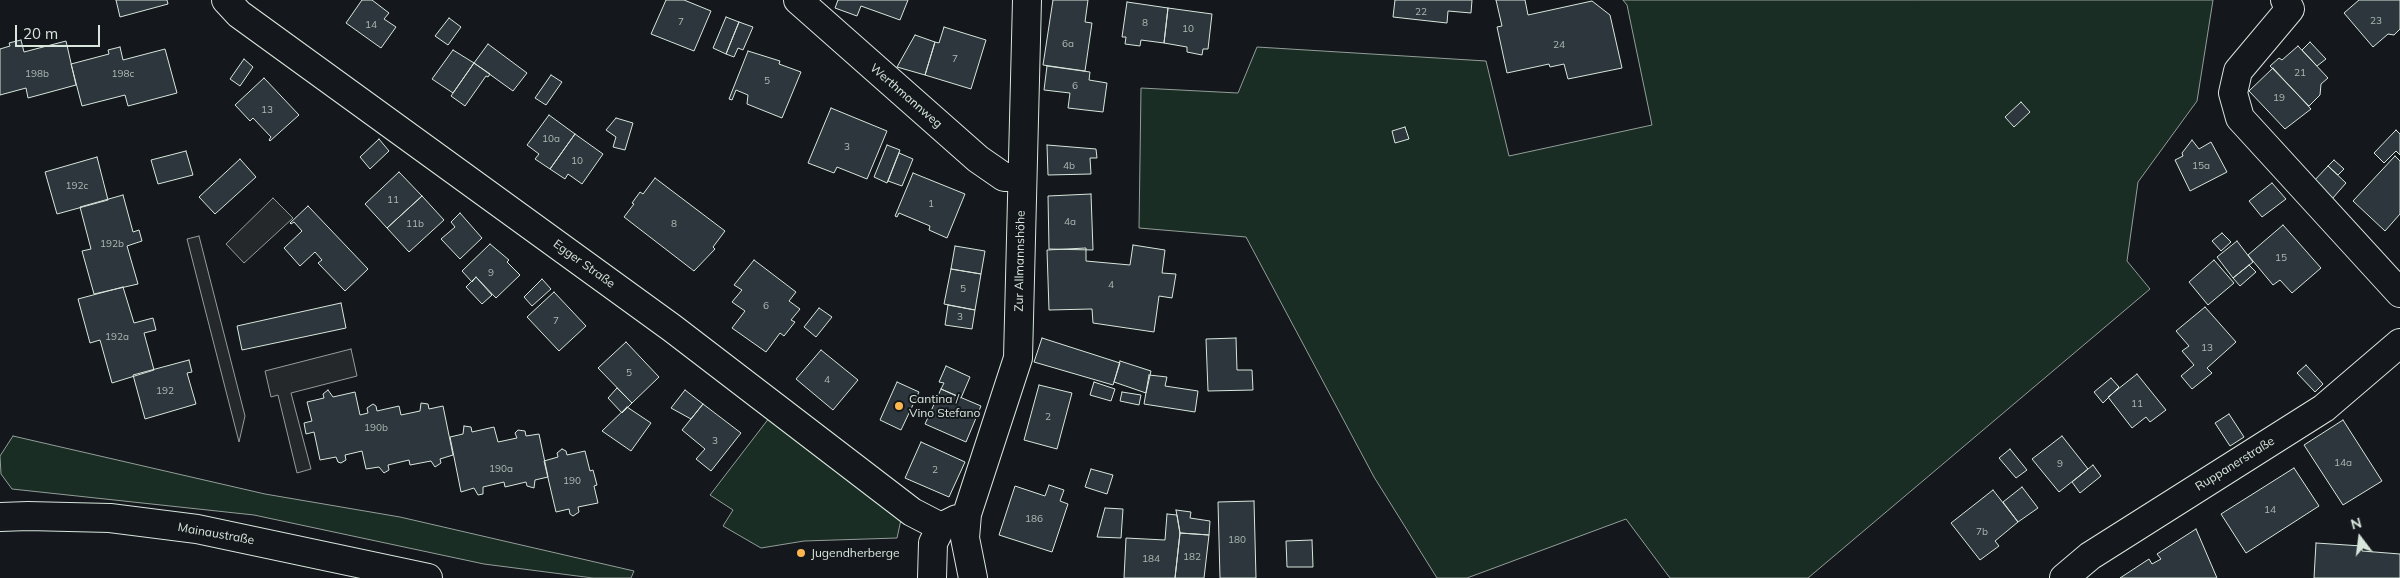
<!DOCTYPE html>
<meta charset="utf-8">
<style>
body{margin:0}
#map{position:relative;width:2400px;height:578px;overflow:hidden;background:#14181c;font-family:Mulish,sans-serif}
canvas{display:block}
.north{position:absolute;left:2335px;top:513px;width:50px;height:50px;-webkit-text-stroke:4px #14181c;paint-order:stroke;rotate:345deg;font-size:14px;font-weight:700;line-height:20px;text-align:center;color:#d8e6dc}
.north::after{content:'';display:block;margin:auto;width:18px;height:22px;background:#d8e6dc;clip-path:polygon(50% 0,100% 100%,50% 72%,0 100%)}
.scale{position:absolute;left:15px;top:25px;width:85px;height:22px;box-sizing:border-box;border:2px solid #d8e6dc;border-top:0;padding-left:6px;font-size:15px;line-height:18px;white-space:nowrap;color:#d8e6dc;-webkit-text-stroke:4px #14181c;paint-order:stroke}
</style>
<div id="map">
<canvas width="2400" height="578"></canvas>
<div class="north">N</div>
<div class="scale">20 m</div>
</div>
<script>
const ctx = document.querySelector('canvas').getContext('2d');
ctx.lineJoin = 'round';
function fillPath(path, color) { ctx.fillStyle = color; ctx.fill(path, 'evenodd'); }
const toPath = rows => new Path2D(rows.map(r => 'M' + r).join(''));
function trace(path, color, width, dash) { ctx.strokeStyle = color; ctx.lineWidth = width; ctx.lineCap = dash ? 'butt' : 'round'; ctx.setLineDash(dash || []); ctx.stroke(path); }
function drawText(font, color, halo, rows, align = 'center') {
  ctx.font = font + ' Mulish,sans-serif'; ctx.lineWidth = 4; ctx.setLineDash([]); ctx.textBaseline = 'middle'; ctx.strokeStyle = halo; ctx.fillStyle = color; for (const [text, x, y, turn = 0] of rows) {
    ctx.save(); ctx.translate(x, y); ctx.rotate((+turn || 0) * Math.PI / 180); ctx.textAlign = isNaN(turn) ? turn : align; if (halo) ctx.strokeText(text, 0, 0); ctx.fillText(text, 0, 0); ctx.restore();
  }
}
const green = toPath([
 [1623,0,2213,0,2197,101,2138,182,2127,261,2150,289,1808,578,1670,578,1626,519,1467,578,1437,578,1374,477,1246,237,1139,228,1141,88,1238,93,1257,47,1486,61,1509,156,1652,125,1627,5,1623,0],
 [776,409,904,506,897,538,804,541,761,548,723,526,733,510,710,495,776,409],
 [13,436,265,494,400,517,634,571,631,578,593,578,484,564,254,515,12,489,1,474,0,456,13,436]
]);
const parking = toPath([
 [273,198,293,218,244,263,226,244,273,198],
 [199,236,245,416,239,442,187,239,199,236],
 [351,349,357,376,291,393,311,469,297,473,278,395,271,397,265,371,351,349]
]);
const building = toPath([
 [116,0,167,0,168,4,120,17,116,0],
 [362,0,372,0,389,13,384,19,396,27,381,48,346,23,362,0],
 [666,0,684,0,711,11,694,51,651,34,666,0],
 [838,0,908,0,900,20,861,6,857,16,835,8,838,0],
 [1053,0,1088,0,1085,22,1092,23,1085,71,1043,65,1053,0],
 [1395,0,1472,0,1471,13,1448,11,1447,23,1393,17,1395,0],
 [1496,0,1525,0,1528,15,1592,1,1610,15,1622,68,1568,79,1564,64,1550,67,1549,64,1507,73,1497,27,1502,26,1496,0],
 [2359,0,2400,0,2400,29,2394,35,2388,34,2373,47,2344,13,2359,0],
 [1127,2,1168,8,1164,43,1141,40,1140,46,1125,44,1126,37,1122,37,1127,2],
 [1168,8,1212,14,1208,49,1203,49,1202,55,1187,52,1187,47,1164,43,1168,8],
 [726,17,739,22,726,54,713,48,726,17],
 [449,18,461,27,448,45,435,36,449,18],
 [739,22,753,27,743,50,738,48,734,57,726,54,739,22],
 [944,27,986,40,971,89,925,75,935,42,939,43,944,27],
 [915,35,935,42,925,75,897,67,915,35],
 [21,40,24,52,66,41,76,85,28,98,26,88,0,95,0,49,10,46,9,43,21,40],
 [2310,42,2326,59,2317,66,2302,50,2310,42],
 [488,44,527,73,513,91,474,63,488,44],
 [2298,46,2328,78,2321,84,2320,95,2309,106,2270,66,2279,58,2282,60,2298,46],
 [120,47,123,60,165,49,177,93,128,106,125,95,82,106,71,64,109,54,108,50,120,47],
 [453,50,474,63,453,93,432,79,453,50],
 [748,51,780,61,779,64,801,72,782,118,747,104,748,95,736,90,732,100,729,99,748,51],
 [244,59,253,67,240,86,230,79,244,59],
 [474,63,490,74,488,77,486,76,465,106,451,96,474,63],
 [1047,66,1090,72,1089,80,1107,83,1103,112,1068,108,1070,93,1044,90,1047,66],
 [2273,68,2311,109,2285,129,2249,91,2273,68],
 [551,75,562,82,546,105,535,98,551,75],
 [264,78,299,115,270,141,269,140,271,137,253,118,250,121,235,105,264,78],
 [2021,102,2030,112,2014,127,2005,117,2021,102],
 [831,108,887,131,867,179,837,167,834,173,808,163,831,108],
 [549,115,575,134,550,169,535,159,539,154,527,145,549,115],
 [616,118,633,123,625,150,613,147,616,137,606,130,616,118],
 [1405,127,1409,139,1395,143,1392,131,1405,127],
 [2396,130,2400,134,2400,155,2396,151,2384,163,2374,153,2396,130],
 [575,134,603,154,582,184,568,174,565,179,550,169,575,134],
 [379,139,389,151,370,169,360,157,379,139],
 [2192,140,2199,149,2211,142,2227,172,2190,191,2175,160,2183,156,2182,153,2192,140],
 [887,145,900,150,887,183,874,177,887,145],
 [1047,145,1096,149,1097,158,1090,158,1091,174,1048,175,1047,145],
 [186,151,193,175,158,184,151,160,186,151],
 [899,153,913,159,902,186,888,181,899,153],
 [2395,156,2400,161,2400,214,2385,231,2353,201,2395,156],
 [97,157,108,200,57,214,45,172,97,157],
 [240,159,256,177,215,214,199,197,240,159],
 [2334,160,2344,169,2338,175,2328,166,2334,160],
 [2328,166,2346,183,2332,199,2313,182,2328,166],
 [399,172,422,196,387,228,365,204,399,172],
 [913,173,965,194,947,238,929,230,930,226,899,213,897,217,895,216,913,173],
 [655,178,725,231,713,247,715,249,694,271,624,217,634,204,632,203,640,192,643,194,655,178],
 [2272,183,2286,199,2262,217,2249,201,2272,183],
 [1091,194,1093,250,1049,249,1048,196,1091,194],
 [123,195,133,232,139,230,142,241,127,246,138,284,94,294,82,251,91,249,80,207,123,195],
 [422,196,444,220,409,252,387,228,422,196],
 [308,206,368,269,345,291,318,263,322,260,315,252,300,266,284,248,302,231,294,222,291,224,290,223,308,206],
 [460,213,482,238,460,259,441,239,455,227,451,222,460,213],
 [2283,225,2321,268,2292,293,2280,280,2273,285,2248,255,2283,225],
 [2222,233,2231,242,2221,251,2212,241,2222,233],
 [2237,241,2253,262,2233,278,2217,257,2237,241],
 [490,244,509,260,507,262,520,275,496,298,476,277,472,282,462,271,490,244],
 [1133,245,1165,250,1162,273,1176,274,1172,298,1159,296,1154,332,1093,323,1092,309,1049,310,1047,250,1086,248,1086,261,1130,265,1133,245],
 [955,246,985,251,981,274,951,269,955,246],
 [754,260,796,292,789,301,800,309,791,320,795,322,784,336,780,333,766,352,732,328,745,311,732,302,742,290,734,285,754,260],
 [2214,260,2234,283,2208,305,2189,282,2214,260],
 [2249,265,2256,272,2240,286,2233,278,2249,265],
 [951,269,981,274,975,310,944,304,951,269],
 [476,277,492,295,482,304,466,287,476,277],
 [542,279,551,289,532,306,524,297,542,279],
 [123,287,134,323,153,318,156,330,144,333,154,370,112,383,100,340,90,343,78,299,123,287],
 [554,292,586,326,559,351,527,317,554,292],
 [341,303,346,328,242,350,237,326,341,303],
 [948,305,975,310,972,329,945,325,948,305],
 [2205,307,2236,342,2207,368,2212,373,2192,389,2181,376,2194,365,2182,351,2189,346,2176,331,2205,307],
 [819,308,832,317,816,337,804,327,819,308],
 [1042,338,1120,363,1113,385,1034,362,1042,338],
 [1236,338,1237,370,1252,370,1253,390,1208,391,1206,339,1236,338],
 [626,342,659,377,632,403,598,368,626,342],
 [821,350,858,380,833,410,796,379,821,350],
 [189,360,192,372,187,373,196,404,145,419,133,375,189,360],
 [1120,361,1151,371,1146,393,1114,382,1120,361],
 [2306,365,2323,384,2315,392,2297,373,2306,365],
 [946,366,970,377,961,398,941,389,944,383,939,382,946,366],
 [2137,374,2166,410,2150,422,2146,417,2132,428,2108,397,2137,374],
 [1149,375,1167,377,1165,386,1198,391,1195,412,1144,404,1149,375],
 [2111,378,2119,387,2103,403,2094,392,2111,378],
 [897,382,919,392,901,430,880,420,897,382],
 [1094,382,1115,389,1111,401,1090,395,1094,382],
 [1039,385,1072,393,1057,449,1024,440,1039,385],
 [617,388,632,403,622,413,608,398,617,388],
 [941,389,981,406,966,442,925,424,941,389],
 [328,390,333,397,355,392,360,415,368,413,367,408,373,404,376,406,377,411,399,406,401,415,420,411,421,403,428,404,429,409,443,406,453,455,440,459,441,463,435,467,431,461,410,465,409,460,388,465,389,470,384,473,379,467,366,469,362,451,345,455,346,460,341,463,338,462,336,457,320,460,314,432,306,434,304,423,312,421,307,402,324,398,323,394,328,390],
 [685,390,703,404,691,419,671,408,685,390],
 [1122,392,1141,395,1139,405,1120,401,1122,392],
 [703,404,741,433,711,471,696,459,705,449,682,430,703,404],
 [627,407,651,423,631,451,602,431,627,407],
 [2229,414,2244,437,2230,446,2215,423,2229,414],
 [2343,420,2382,481,2343,505,2304,445,2343,420],
 [464,426,471,427,472,432,494,427,498,442,517,438,515,433,518,430,525,431,526,436,539,434,548,477,535,480,534,488,527,486,526,482,505,487,504,482,483,487,483,494,478,495,474,488,461,492,450,437,463,434,464,426],
 [2062,436,2088,469,2059,492,2032,459,2062,436],
 [921,442,965,462,949,497,905,478,921,442],
 [562,449,566,451,567,455,585,451,590,471,593,470,597,485,594,486,598,503,578,507,579,512,573,516,570,514,569,509,556,512,544,461,558,457,557,453,562,449],
 [2010,449,2027,470,2016,478,1999,458,2010,449],
 [2093,465,2101,476,2080,493,2072,482,2093,465],
 [2294,468,2319,506,2246,553,2221,514,2294,468],
 [1091,469,1113,475,1107,494,1085,487,1091,469],
 [1049,485,1064,490,1060,501,1068,504,1052,552,999,535,1015,486,1045,496,1049,485],
 [2022,487,2038,508,2018,522,2003,502,2022,487],
 [1993,490,2018,522,1995,541,1999,546,1980,560,1951,523,1993,490],
 [1254,501,1256,578,1220,578,1218,502,1254,501],
 [1105,508,1123,509,1121,538,1097,537,1105,508],
 [1176,510,1191,512,1190,518,1210,521,1209,535,1180,533,1176,510],
 [1167,514,1177,515,1180,533,1175,578,1124,578,1126,538,1165,540,1167,514],
 [2196,529,2217,578,2120,578,2149,559,2152,564,2161,559,2157,554,2196,529],
 [1180,533,1209,535,1204,578,1175,578,1180,533],
 [1312,540,1313,567,1287,567,1286,541,1312,540],
 [2316,543,2362,546,2362,551,2400,554,2400,578,2314,578,2316,543]
]);
const minor = toPath([
 [226,0,239,14,672,328,912,512,941,527],
 [798,0,978,159,1004,177,1022,177],
 [2285,0,2290,9,2238,71,2233,93,2240,118,2400,293],
 [932,578,933,543,941,527,957,519],
 [973,578,965,538,967,514,1018,358,1027,0],
 [2064,578,2090,556,2324,408,2400,343]
]);
const major = toPath([
 [0,517,28,516,110,518,197,529,428,578]
]);
const markers = [
 [899,406,5,"#ffb74d"],
 [801,553,5,"#ffb74d"]
];
const numberNames = [
 ["22",1421,12],
 ["23",2376,21],
 ["7",681,22],
 ["8",1145,23],
 ["14",371,25],
 ["10",1188,29],
 ["6a",1068,44],
 ["24",1559,45],
 ["7",955,59],
 ["21",2300,73],
 ["198b",37,74],
 ["198c",123,74],
 ["5",767,81],
 ["6",1075,86],
 ["19",2279,98],
 ["13",267,110],
 ["10a",551,139],
 ["3",847,147],
 ["10",577,161],
 ["4b",1069,166],
 ["15a",2201,166],
 ["192c",77,186],
 ["11",393,200],
 ["1",931,204],
 ["4a",1070,222],
 ["11b",415,224],
 ["8",674,224],
 ["192b",112,244],
 ["15",2281,258],
 ["9",491,273],
 ["4",1111,285],
 ["5",963,289],
 ["6",766,306],
 ["3",960,317],
 ["7",556,321],
 ["192a",117,337],
 ["13",2207,348],
 ["5",629,373],
 ["4",827,380],
 ["192",165,391],
 ["11",2137,404],
 ["2",1048,417],
 ["190b",376,428],
 ["3",715,441],
 ["14a",2343,463],
 ["9",2060,464],
 ["190a",501,469],
 ["2",935,470],
 ["190",572,481],
 ["14",2270,510],
 ["186",1034,519],
 ["7b",1982,532],
 ["180",1237,540],
 ["182",1192,557],
 ["184",1151,559]
];
const streetNames = [
 ["Werthmannweg",906,96,41],
 ["Zur Allmannshöhe",1020,261,-89],
 ["Egger Straße",584,264,36],
 ["Ruppanerstraße",2235,464,-32],
 ["Mainaustraße",216,534,10]
];
const poiNames = [
 ["Cantina /",909,399],
 ["Vino Stefano",909,413],
 ["Jugendherberge",811,553]
];
fillPath(green, '#1a2d24');
trace(green, '#939e99', 1);
fillPath(parking, '#24282b');
trace(parking, '#939e99', 1);
fillPath(building, '#2c363c');
trace(building, '#d8e6dc', 1);
trace(minor, '#d8e6dc', 30);
trace(major, '#d8e6dc', 30);
trace(minor, '#14181c', 28);
trace(major, '#14181c', 28);
for (const [x, y, r, color] of markers) { const dot = new Path2D(); dot.arc(x, y, r, 0, 2 * Math.PI); ctx.fillStyle = color; ctx.fill(dot); trace(dot, '#14181c', 2); }
drawText('10px', '#adbab4', null, numberNames);
drawText('12px', '#d8e6dc', '#14181c', streetNames);
drawText('12px', '#d8e6dc', '#14181c', poiNames, 'left');
</script>
